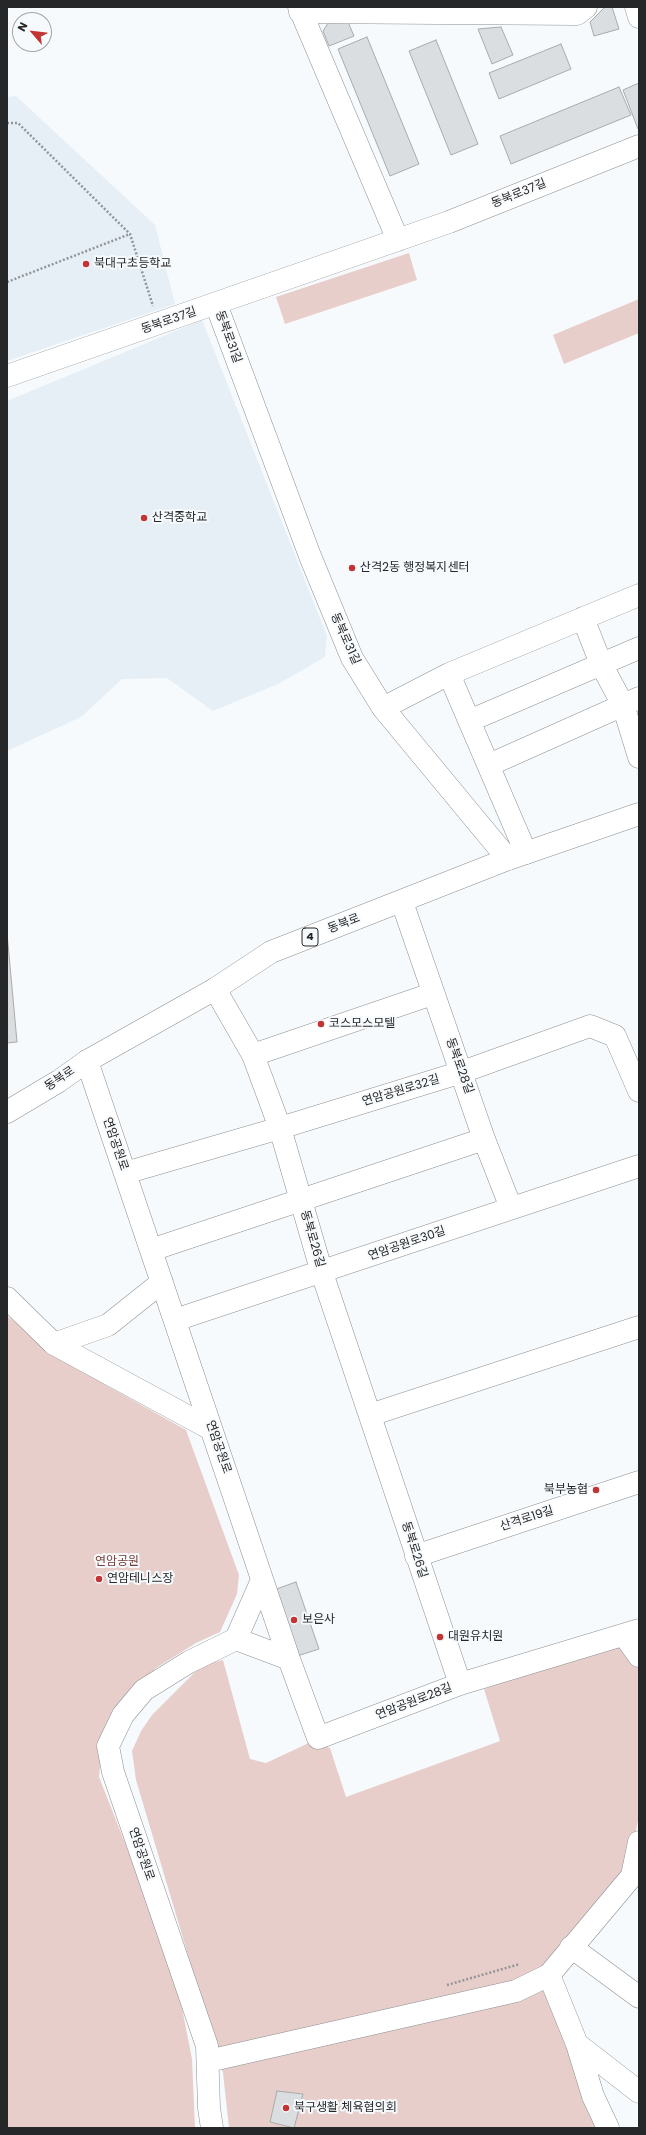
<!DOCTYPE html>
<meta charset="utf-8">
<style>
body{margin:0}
#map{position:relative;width:646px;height:2135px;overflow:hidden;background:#f7fafc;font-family:Poppins,sans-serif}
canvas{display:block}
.frame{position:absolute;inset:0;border:8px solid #262728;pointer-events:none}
.north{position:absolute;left:12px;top:12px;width:40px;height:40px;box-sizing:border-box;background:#f7fafc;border:1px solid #a3a6a7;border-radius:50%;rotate:298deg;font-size:11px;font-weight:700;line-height:16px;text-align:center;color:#262728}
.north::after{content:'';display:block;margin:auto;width:14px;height:18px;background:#c33435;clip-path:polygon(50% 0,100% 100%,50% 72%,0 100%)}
</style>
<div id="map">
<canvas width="646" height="2135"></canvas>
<div class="frame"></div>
<div class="north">N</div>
</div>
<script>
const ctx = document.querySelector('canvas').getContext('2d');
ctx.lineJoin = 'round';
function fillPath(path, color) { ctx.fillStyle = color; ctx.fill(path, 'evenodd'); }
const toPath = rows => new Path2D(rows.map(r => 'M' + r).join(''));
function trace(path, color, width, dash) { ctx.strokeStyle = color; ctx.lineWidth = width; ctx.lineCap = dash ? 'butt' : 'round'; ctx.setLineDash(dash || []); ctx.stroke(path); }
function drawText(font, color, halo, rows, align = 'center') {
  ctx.font = font + ' Poppins,"Noto Sans KR",sans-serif'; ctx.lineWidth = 4; ctx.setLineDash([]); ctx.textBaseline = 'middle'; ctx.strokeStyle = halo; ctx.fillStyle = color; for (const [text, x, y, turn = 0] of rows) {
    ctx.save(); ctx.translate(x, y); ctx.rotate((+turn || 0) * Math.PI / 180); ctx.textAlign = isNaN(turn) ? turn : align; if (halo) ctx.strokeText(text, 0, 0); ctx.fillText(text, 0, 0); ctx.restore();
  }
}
const built = toPath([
 [16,96,155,225,175,304,7,361,7,97],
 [202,320,327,636,325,657,278,684,213,711,167,678,122,679,81,717,7,751,7,401]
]);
const green = toPath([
 [409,253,417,280,285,324,276,297],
 [639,299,639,333,564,364,553,335],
 [7,1316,102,1383,186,1430,239,1575,237,1594,220,1632,196,1643,156,1668,117,1710,102,1744,99,1777,174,1967,192,2059,195,2128,7,2128],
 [622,1641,639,1665,639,1816,627,1873,545,1969,599,2128,229,2128,223,2073,136,1780,132,1751,141,1731,152,1715,196,1671,207,1664,223,1660,250,1759,266,1763,313,1741,330,1748,346,1797,500,1741,484,1689]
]);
const building = toPath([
 [605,7,612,7,619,29,594,36,590,22,605,7],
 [330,20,348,22,354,36,329,46,323,31,330,20],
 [501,27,513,55,492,64,478,29,501,27],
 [367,37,419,164,390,176,338,49,367,37],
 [436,40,478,144,451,155,409,51,436,40],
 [561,44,571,69,499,99,489,73,561,44],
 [639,83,639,128,638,129,623,90,639,83],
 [619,87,631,115,511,164,500,136,619,87],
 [7,933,17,1042,7,1043,7,933],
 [296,1582,319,1649,291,1658,268,1592,296,1582],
 [277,2091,303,2094,294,2128,270,2122,277,2091]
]);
const path = toPath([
 [7,123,18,123,130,234,153,306],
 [7,282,130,234],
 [447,1985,520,1964]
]);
const minor = toPath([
 [299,7,398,240],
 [636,7,639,17],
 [300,12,577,14,586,7],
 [216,304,310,556,352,658,383,708,508,859],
 [7,376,449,222,639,146],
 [583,618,601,664,623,705,639,757],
 [449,674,526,853],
 [383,708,449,674,639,595],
 [469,721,639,648],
 [489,765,639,698],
 [402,902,484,1139,511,1208],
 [215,989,253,1055,280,1128,322,1273,460,1684],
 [253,1055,432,994],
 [87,1061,289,1659,318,1738,460,1684,639,1630],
 [125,1173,280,1128,462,1072,590,1026,615,1036,639,1091],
 [151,1250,484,1139],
 [7,1298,54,1344,211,1429],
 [175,1320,639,1166],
 [54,1344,108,1325,162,1282],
 [370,1415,639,1327],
 [416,1556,639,1482],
 [262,1580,236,1639,289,1659],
 [624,1635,639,1656],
 [571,1947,639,1997],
 [577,2044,639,2092],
 [208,2061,516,1991,549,1975],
 [212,2128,209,2108,207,2046,113,1772,108,1746,123,1715,144,1690,189,1662,236,1639],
 [608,2128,593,2096,577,2044,549,1975,632,1876,639,1842]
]);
const major = toPath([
 [7,1112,59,1081,87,1061,215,989,271,952,508,859,639,814]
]);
const markers = [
 [86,264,4,"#c33435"],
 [144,518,4,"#c33435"],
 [352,568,4,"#c33435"],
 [321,1024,4,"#c33435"],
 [596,1490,4,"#c33435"],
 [99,1579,4,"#c33435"],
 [294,1620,4,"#c33435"],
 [440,1637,4,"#c33435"],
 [286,2108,4,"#c33435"]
];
const shields = [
 [310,937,16]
];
const shieldNames = [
 ["4",310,937]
];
const streetNames = [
 ["동북로37길",519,194,-22],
 ["동북로37길",169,321,-19],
 ["동북로31길",228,337,70],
 ["동북로31길",345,639,66],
 ["동북로",344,924,-21],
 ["동북로28길",459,1066,70],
 ["동북로",60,1079,-34],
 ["연암공원로32길",401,1091,-17],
 ["연암공원로",115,1144,71],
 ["동북로26길",312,1239,74],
 ["연암공원로30길",407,1244,-19],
 ["연암공원로",218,1447,71],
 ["산격로19길",527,1519,-18],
 ["동북로26길",414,1550,72],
 ["연암공원로28길",414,1702,-21],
 ["연암공원로",141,1854,71]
];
const poiNames = [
 ["북대구초등학교",94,264],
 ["산격중학교",152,518],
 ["산격2동 행정복지센터",360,568],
 ["코스모스모텔",329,1024],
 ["북부농협",588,1490,"right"],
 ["연암테니스장",107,1579],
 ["보은사",302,1620],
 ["대원유치원",448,1637],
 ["북구생활 체육협의회",294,2108]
];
const parkNames = [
 ["연암공원",117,1562]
];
fillPath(built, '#e6eff6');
fillPath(green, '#e8cecb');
fillPath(building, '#dbdee0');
trace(building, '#a8abad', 1);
trace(minor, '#8d9092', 23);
trace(major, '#8d9092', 23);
trace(path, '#939597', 2.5, [2, 2]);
trace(minor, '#fff', 22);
trace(major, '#fff', 22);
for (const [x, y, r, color] of markers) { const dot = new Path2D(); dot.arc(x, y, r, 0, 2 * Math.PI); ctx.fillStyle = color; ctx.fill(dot); trace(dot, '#f7fafc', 1.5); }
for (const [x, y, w] of shields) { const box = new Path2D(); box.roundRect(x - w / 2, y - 9, w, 18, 3); ctx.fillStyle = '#f7fafc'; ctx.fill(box); trace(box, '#262728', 1); }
drawText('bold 11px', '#262728', null, shieldNames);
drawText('12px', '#262728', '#f7fafc', streetNames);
drawText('12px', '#262728', '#f7fafc', poiNames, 'left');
drawText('12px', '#723f3a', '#f7fafc', parkNames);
</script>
